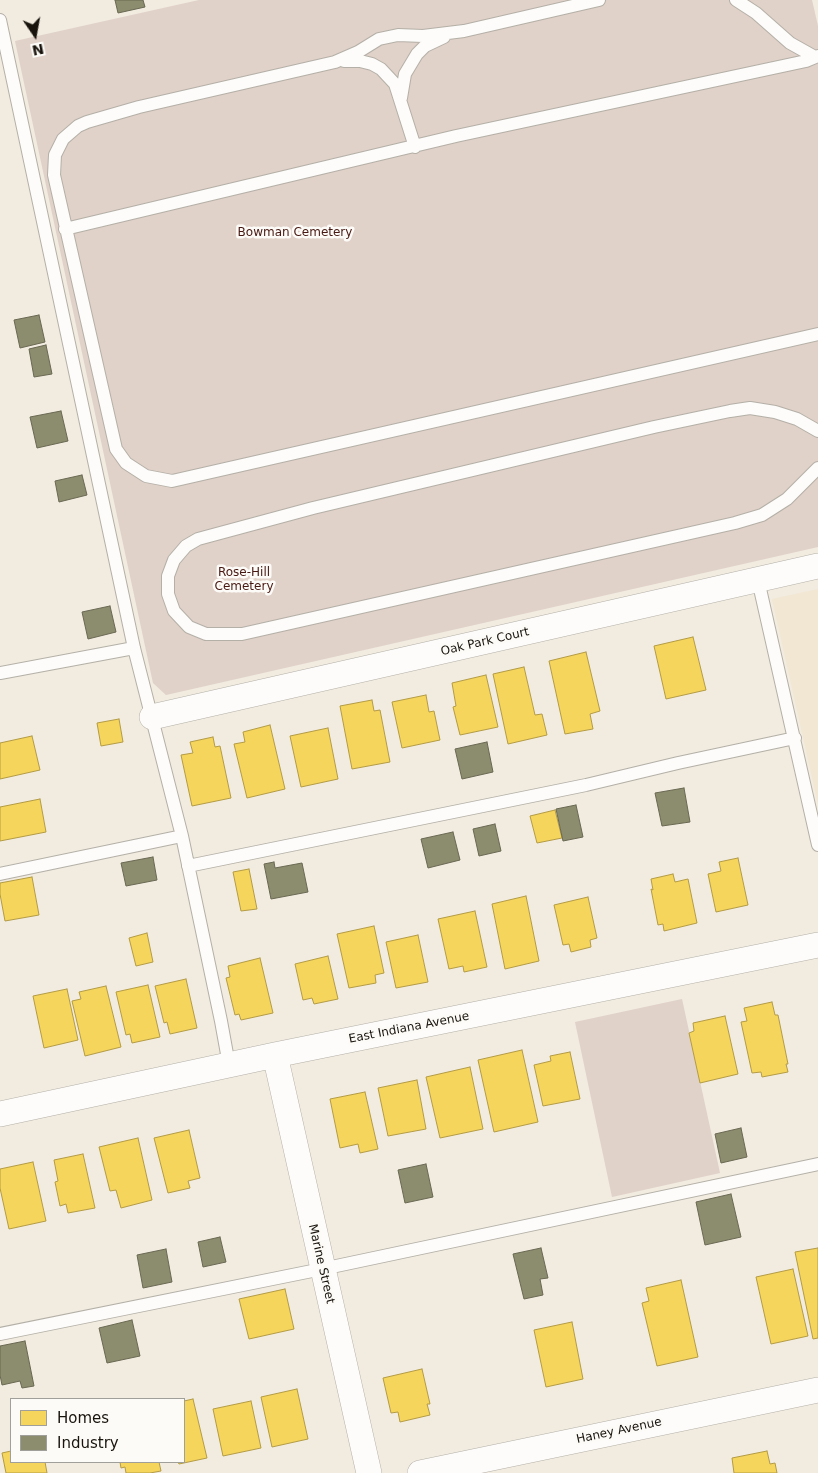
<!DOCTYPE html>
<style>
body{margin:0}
#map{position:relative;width:818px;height:1473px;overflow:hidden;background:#f1ebe0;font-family:"DejaVu Sans",sans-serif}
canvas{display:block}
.legend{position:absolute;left:10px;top:1398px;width:175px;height:65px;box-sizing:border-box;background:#fdfbf7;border:1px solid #a19f99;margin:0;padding:6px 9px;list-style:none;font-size:15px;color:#18140d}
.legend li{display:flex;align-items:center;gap:10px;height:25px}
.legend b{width:25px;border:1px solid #a19f99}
.north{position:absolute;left:10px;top:10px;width:50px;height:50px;-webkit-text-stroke:4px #fdfbf7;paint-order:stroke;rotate:168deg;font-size:14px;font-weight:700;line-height:20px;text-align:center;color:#18140d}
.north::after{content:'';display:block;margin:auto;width:18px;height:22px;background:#18140d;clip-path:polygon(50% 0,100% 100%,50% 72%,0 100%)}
</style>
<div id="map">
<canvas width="818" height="1473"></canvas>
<ul class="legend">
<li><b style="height:14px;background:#f6d55c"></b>Homes</li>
<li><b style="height:14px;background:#8c8c6e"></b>Industry</li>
</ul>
<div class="north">N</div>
</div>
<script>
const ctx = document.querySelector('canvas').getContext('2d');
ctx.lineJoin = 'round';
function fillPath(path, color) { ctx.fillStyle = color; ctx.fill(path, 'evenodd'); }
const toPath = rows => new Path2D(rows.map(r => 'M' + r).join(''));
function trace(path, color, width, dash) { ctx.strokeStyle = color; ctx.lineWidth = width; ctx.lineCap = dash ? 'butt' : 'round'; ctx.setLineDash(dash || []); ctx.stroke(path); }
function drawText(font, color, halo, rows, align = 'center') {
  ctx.font = font + ' "DejaVu Sans",sans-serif'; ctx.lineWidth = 5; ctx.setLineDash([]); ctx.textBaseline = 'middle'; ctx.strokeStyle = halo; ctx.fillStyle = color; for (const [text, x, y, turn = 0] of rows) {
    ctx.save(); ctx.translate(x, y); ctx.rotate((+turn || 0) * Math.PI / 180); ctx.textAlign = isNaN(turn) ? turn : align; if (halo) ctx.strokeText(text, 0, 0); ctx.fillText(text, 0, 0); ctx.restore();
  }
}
const built = toPath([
 [818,589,818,804,772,599]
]);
const green = toPath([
 [199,0,812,0,818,26,818,547,166,695,153,683,15,41],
 [682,999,720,1173,612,1197,575,1022]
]);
const homes = toPath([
 [693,637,706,690,666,699,654,646,693,637],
 [586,652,600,711,590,714,593,729,565,734,549,661,586,652],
 [524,667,535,715,542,714,547,735,508,744,493,674,524,667],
 [486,675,498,727,460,735,453,707,456,706,452,683,486,675],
 [426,695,429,712,434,711,440,740,402,748,392,702,426,695],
 [372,700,374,711,380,710,390,762,352,769,340,706,372,700],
 [119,719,123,742,101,746,97,723,119,719],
 [270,725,285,789,247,798,234,744,245,742,243,732,270,725],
 [328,728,338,779,301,787,290,736,328,728],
 [32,736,40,770,0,779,0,743,32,736],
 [213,737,215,747,220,746,231,798,192,806,181,755,193,753,190,742,213,737],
 [40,799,46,832,0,841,0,807,40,799],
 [555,810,562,838,537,843,530,816,555,810],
 [738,858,748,905,716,912,708,874,721,871,719,862,738,858],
 [249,869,257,909,241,911,233,872,249,869],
 [673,874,675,882,688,879,697,923,664,931,663,924,658,925,651,889,653,890,651,879,673,874],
 [32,877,39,915,5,921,0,894,0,883,32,877],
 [526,896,539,961,505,969,492,904,526,896],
 [588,897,597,938,590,940,591,947,571,952,569,944,563,945,554,905,588,897],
 [475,911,487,967,464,972,463,966,449,969,438,919,475,911],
 [374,926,384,973,375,975,376,983,349,988,337,934,374,926],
 [147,933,153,962,136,966,129,938,147,933],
 [418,935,428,982,396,988,386,942,418,935],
 [328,956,338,999,314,1004,312,998,303,1000,295,964,328,956],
 [260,958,273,1013,241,1020,239,1014,235,1015,226,978,230,977,228,966,260,958],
 [186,979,197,1028,170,1034,167,1022,164,1023,155,986,186,979],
 [148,985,160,1037,132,1043,130,1034,126,1035,116,992,148,985],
 [106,986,121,1047,85,1056,72,1001,81,999,79,992,106,986],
 [67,989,78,1040,44,1048,33,996,67,989],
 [772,1002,775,1015,778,1015,788,1064,786,1064,788,1072,762,1077,761,1072,752,1073,741,1022,747,1021,744,1008,772,1002],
 [725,1016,738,1074,700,1083,689,1033,694,1031,693,1023,725,1016],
 [522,1050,538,1122,494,1132,478,1060,522,1050],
 [570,1052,580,1099,543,1106,534,1065,551,1061,550,1056,570,1052],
 [470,1067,483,1129,440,1138,426,1077,470,1067],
 [417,1080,426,1129,388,1136,378,1088,417,1080],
 [365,1092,378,1149,360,1153,358,1144,340,1148,330,1099,365,1092],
 [189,1130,200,1178,188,1181,190,1188,168,1193,154,1138,189,1130],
 [138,1138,152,1200,121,1208,116,1190,110,1191,99,1147,138,1138],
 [83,1154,95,1208,68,1213,66,1204,60,1206,55,1182,58,1181,54,1160,83,1154],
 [33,1162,46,1221,9,1229,0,1188,0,1169,33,1162],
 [818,1248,818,1338,813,1339,795,1252,818,1248],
 [793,1269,808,1336,771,1344,756,1277,793,1269],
 [681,1280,698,1357,657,1366,642,1303,649,1301,646,1288,681,1280],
 [285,1289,294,1329,249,1339,239,1299,285,1289],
 [572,1322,583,1379,546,1387,534,1330,572,1322],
 [422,1369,430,1404,427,1404,430,1415,400,1422,398,1412,391,1413,383,1378,422,1369],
 [297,1389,308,1439,272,1447,261,1397,297,1389],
 [193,1399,207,1458,179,1464,178,1462,184,1462,184,1401,193,1399],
 [251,1401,261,1448,223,1456,213,1409,251,1401],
 [11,1451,11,1462,45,1462,47,1473,6,1473,2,1453,11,1451],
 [767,1451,770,1464,775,1463,777,1473,734,1473,732,1458,767,1451],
 [120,1462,159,1462,161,1471,150,1473,126,1473,125,1467,121,1468,120,1462]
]);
const industry = toPath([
 [115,0,143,0,145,7,118,13,115,0],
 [39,315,45,342,20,348,14,320,39,315],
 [46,345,52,374,34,377,29,349,46,345],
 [61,411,68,441,37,448,30,417,61,411],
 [82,475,87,495,59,502,55,481,82,475],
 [110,606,116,632,88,639,82,612,110,606],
 [487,742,493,772,462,779,455,749,487,742],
 [684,788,690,822,662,826,655,793,684,788],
 [576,805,583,837,563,841,556,809,576,805],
 [495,824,501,851,479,856,473,829,495,824],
 [453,832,460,860,428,868,421,839,453,832],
 [153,857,157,880,126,886,121,863,153,857],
 [274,862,275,868,302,863,308,892,271,899,264,864,274,862],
 [741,1128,747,1157,721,1163,715,1134,741,1128],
 [426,1164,433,1197,405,1203,398,1170,426,1164],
 [731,1194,741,1237,705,1245,696,1202,731,1194],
 [220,1237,226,1262,203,1267,198,1242,220,1237],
 [541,1248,548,1278,540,1279,543,1295,524,1299,513,1254,541,1248],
 [166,1249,172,1282,143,1288,137,1255,166,1249],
 [132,1320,140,1356,107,1363,99,1328,132,1320],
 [25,1341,34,1386,22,1388,20,1381,2,1385,0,1375,0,1346,25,1341]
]);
const service = toPath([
 [599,0,464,31,423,36,398,35,379,39,358,52,335,62,139,107,87,122,78,126,63,139,55,155,54,175,116,449,126,463,146,476,172,481,818,334],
 [736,0,756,13,790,43,815,57],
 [0,20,134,648,182,836,221,1021,229,1065],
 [344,61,360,61,372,64,381,69,395,84,415,147],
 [401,98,405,74,417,54,425,46,444,37],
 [65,229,456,136,806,61,818,56],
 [818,431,797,419,775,412,750,408,730,411,654,427,313,508,198,539,186,546,174,560,168,576,168,594,174,611,189,627,206,634,242,634,735,523,762,515,787,499,818,468],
 [758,580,818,845],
 [0,673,134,648],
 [188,866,586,785,678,763,795,738],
 [0,874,182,836],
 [0,1334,322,1269,818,1164]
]);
const minor = toPath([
 [152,717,818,566],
 [275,1055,369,1473],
 [0,1114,275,1055,818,945],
 [420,1473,818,1390]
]);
const parkNames = [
 ["Bowman Cemetery",295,233],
 ["Rose-Hill",244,573],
 ["Cemetery",244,587]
];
const streetNames = [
 ["Oak Park Court",485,642,-13],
 ["East Indiana Avenue",409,1028,-11],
 ["Marine Street",321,1264,77],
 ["Haney Avenue",619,1431,-12]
];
fillPath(built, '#f2e7d3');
fillPath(green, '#e0d1c9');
fillPath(homes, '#f6d55c');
trace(homes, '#b39b44', 1);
fillPath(industry, '#8c8c6e');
trace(industry, '#696851', 1);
trace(service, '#b4b0a7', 14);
trace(minor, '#b4b0a7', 26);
trace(service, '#fdfcfa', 12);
trace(minor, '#fdfcfa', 25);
drawText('12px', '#471812', '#fdfbf7', parkNames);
drawText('12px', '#18140d', '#fdfbf7', streetNames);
</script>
